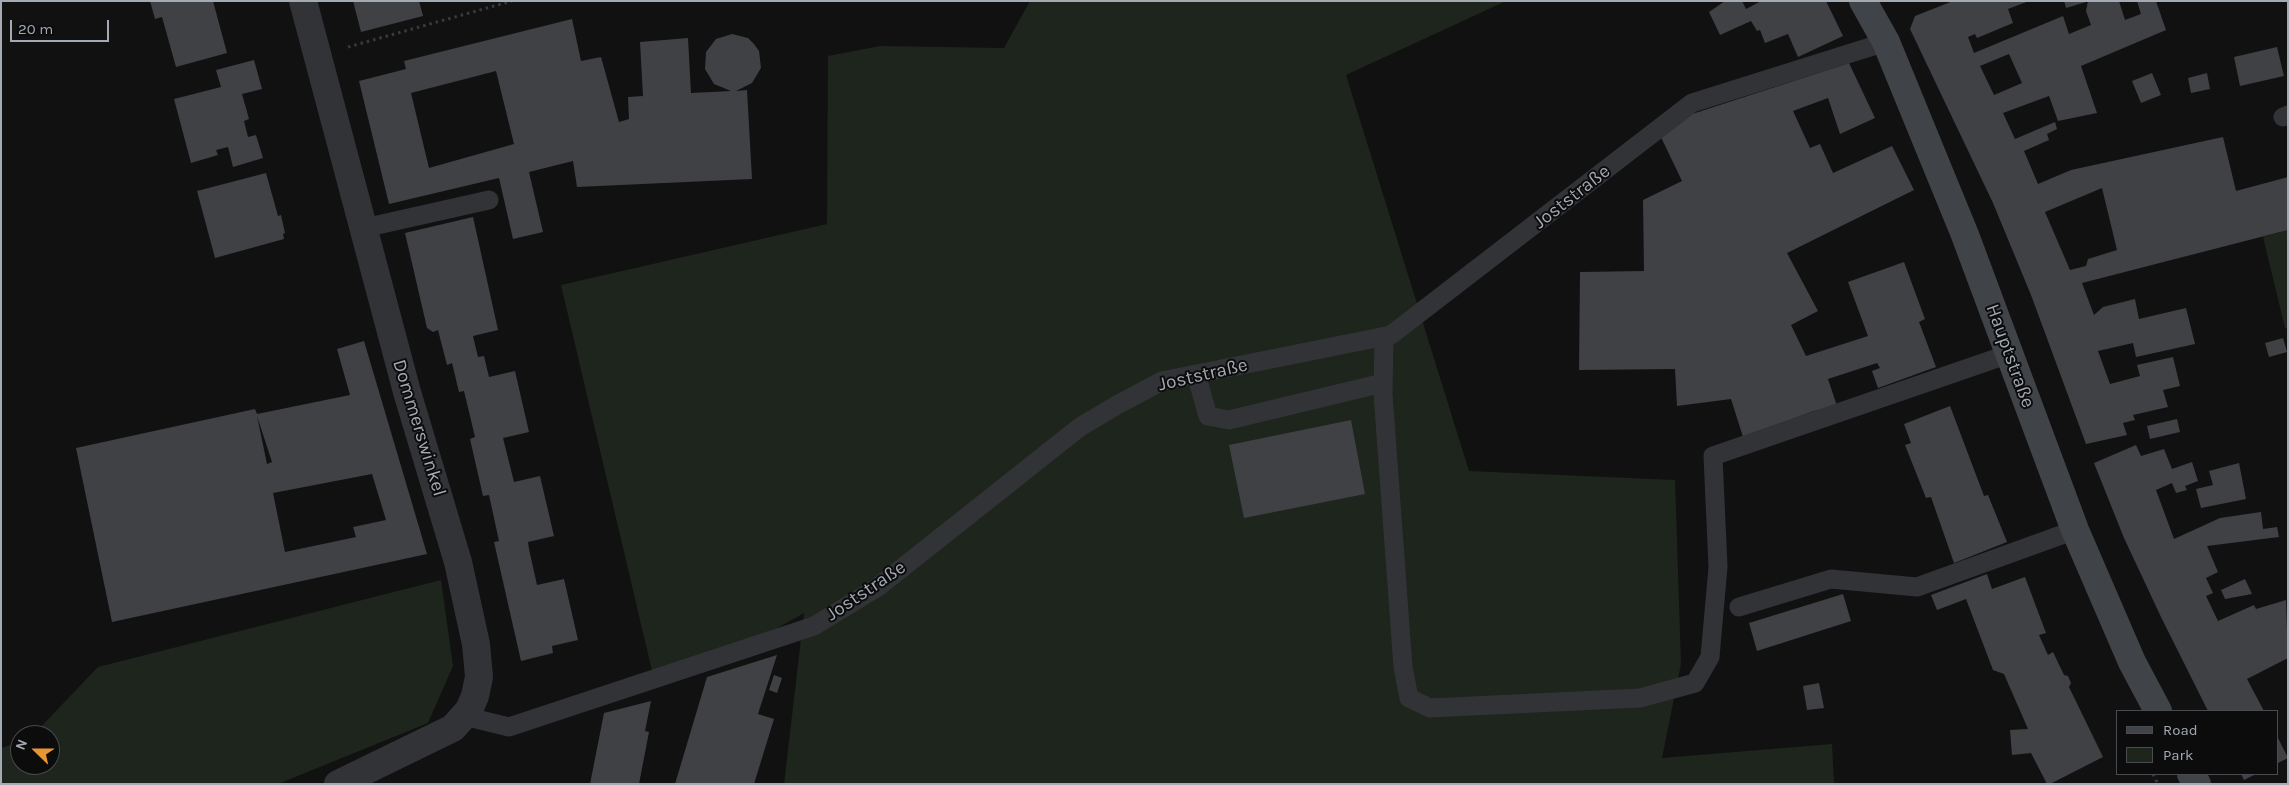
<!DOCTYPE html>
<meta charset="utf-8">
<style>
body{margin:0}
#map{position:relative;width:2289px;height:785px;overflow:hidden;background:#111112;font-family:Karla,sans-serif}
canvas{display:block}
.frame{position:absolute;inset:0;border:2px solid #a3aab2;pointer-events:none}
.legend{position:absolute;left:2116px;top:710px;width:162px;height:65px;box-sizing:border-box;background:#0c0c0d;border:1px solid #484b4f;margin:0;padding:6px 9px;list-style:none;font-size:15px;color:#a3aab2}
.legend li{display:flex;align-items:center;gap:10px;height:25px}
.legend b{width:25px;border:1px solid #484b4f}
.north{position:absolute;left:10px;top:725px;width:50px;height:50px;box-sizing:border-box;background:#0c0c0d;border:1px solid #484b4f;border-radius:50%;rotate:292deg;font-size:14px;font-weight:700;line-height:20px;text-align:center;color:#a3aab2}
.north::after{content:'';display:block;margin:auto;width:18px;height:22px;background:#e89433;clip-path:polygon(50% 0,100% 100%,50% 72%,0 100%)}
.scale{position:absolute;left:10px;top:20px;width:99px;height:22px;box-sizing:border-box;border:2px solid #a3aab2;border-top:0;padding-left:6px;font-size:15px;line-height:18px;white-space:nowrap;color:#a3aab2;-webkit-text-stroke:4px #0c0c0d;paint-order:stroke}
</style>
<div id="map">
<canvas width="2289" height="785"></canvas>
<div class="frame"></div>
<ul class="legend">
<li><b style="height:6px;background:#404347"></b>Road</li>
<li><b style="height:14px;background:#1d251d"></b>Park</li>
</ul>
<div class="north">N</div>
<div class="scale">20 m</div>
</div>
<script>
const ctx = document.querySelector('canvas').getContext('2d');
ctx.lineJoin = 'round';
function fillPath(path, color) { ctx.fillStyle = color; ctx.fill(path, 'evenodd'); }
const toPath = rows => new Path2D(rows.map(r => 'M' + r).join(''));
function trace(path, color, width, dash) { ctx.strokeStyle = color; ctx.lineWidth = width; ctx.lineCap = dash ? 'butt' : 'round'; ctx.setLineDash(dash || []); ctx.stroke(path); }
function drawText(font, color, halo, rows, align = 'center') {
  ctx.font = font + ' Karla,sans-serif'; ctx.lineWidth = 4; ctx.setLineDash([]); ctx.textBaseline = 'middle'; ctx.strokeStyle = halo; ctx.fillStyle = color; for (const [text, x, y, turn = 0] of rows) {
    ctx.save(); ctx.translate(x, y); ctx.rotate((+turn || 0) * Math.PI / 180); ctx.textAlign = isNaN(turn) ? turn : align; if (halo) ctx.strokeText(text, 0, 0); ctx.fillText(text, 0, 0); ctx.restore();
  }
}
const green = toPath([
 [1030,1,1506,1,1346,75,1469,471,1675,480,1681,664,1662,758,1832,744,1834,784,784,784,804,613,774,630,653,675,561,285,827,224,828,56,880,46,1004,48],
 [2288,230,2288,329,2285,328,2263,237],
 [441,580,453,666,428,723,278,784,1,784,1,748,20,742,20,765,50,765,50,735,33,735,98,667]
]);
const building = toPath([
 [150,1,213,1,227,53,176,67,162,17,155,19],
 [353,1,419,1,423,16,361,32],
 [1725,1,1742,1,1746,9,1761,1,1826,1,1843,36,1798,57,1788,34,1765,43,1760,30,1757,31,1751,21,1720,35,1709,12],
 [1953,1,2029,1,2008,9,2013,23,1977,38,1975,34,1968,37,1974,53,2063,16,2069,34,2091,25,2086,11,2088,1,2119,1,2125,20,2141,14,2137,1,2156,1,2166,30,2081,66,2097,113,2058,121,2049,96,2003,113,2015,139,2055,122,2057,129,2047,134,2049,140,2024,151,2038,184,2071,170,2223,137,2236,191,2288,177,2288,230,2082,283,2094,315,2103,307,2135,299,2139,319,2186,308,2195,344,2136,357,2133,343,2098,351,2110,384,2140,376,2137,365,2173,357,2180,386,2163,390,2168,407,2133,415,2135,420,2123,423,2127,435,2086,444,2031,295,1993,203,1910,29,1915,16],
 [2009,54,2022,83,1994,95,1980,66],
 [2102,188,2117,250,2088,259,2086,266,2070,270,2045,212],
 [2064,1,2086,1,2086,2,2066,8],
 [572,19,581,61,601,57,619,122,629,119,628,97,643,96,640,42,688,38,691,93,731,91,714,84,705,69,706,52,716,39,732,34,748,38,754,44,759,51,761,68,752,83,736,91,747,90,752,179,577,187,573,161,529,172,543,232,513,239,499,178,389,204,359,81,406,69,404,61],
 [496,71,514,144,429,168,411,93],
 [2277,47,2284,76,2240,86,2234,57],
 [254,60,262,89,242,94,249,119,244,121,248,137,256,135,263,158,233,167,228,147,216,150,218,155,191,163,174,99,221,87,216,70],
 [1849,63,1875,118,1840,134,1828,98,1793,111,1810,148,1820,144,1833,173,1892,146,1914,190,1787,253,1818,311,1791,325,1806,356,1868,336,1848,282,1904,262,1925,319,1919,322,1936,367,1878,388,1872,371,1880,368,1877,363,1828,379,1837,406,1814,411,1743,437,1731,399,1677,406,1675,369,1579,370,1580,272,1644,271,1643,200,1682,181,1659,133,1686,116],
 [2152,73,2161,95,2141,103,2132,81],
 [2207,73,2210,89,2191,93,2188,78],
 [266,173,278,216,281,215,285,233,283,234,284,239,215,258,197,191],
 [473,217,498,330,473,336,478,357,484,356,489,377,515,371,529,432,503,438,514,482,540,476,554,536,528,542,529,549,537,585,564,579,578,640,552,646,553,653,521,661,494,542,499,541,489,495,483,496,470,439,475,437,464,391,459,392,452,363,447,365,438,330,433,332,427,328,405,233],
 [2283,338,2287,352,2269,357,2265,343],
 [364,341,427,554,112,622,76,448,255,409,257,414,350,395,337,349],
 [257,416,272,462,267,464],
 [372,474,386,520,353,527,356,537,285,552,273,493],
 [1950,406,1984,496,1988,495,2007,542,1954,563,1931,497,1926,498,1905,445,1911,443,1904,424],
 [2177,419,2180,432,2150,439,2147,426],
 [1351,420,1365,494,1244,518,1229,445],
 [2136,445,2141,456,2164,449,2172,469,2192,462,2198,481,2185,486,2187,490,2176,493,2172,483,2156,490,2174,539,2220,518,2261,512,2263,529,2277,527,2279,537,2207,546,2218,572,2206,578,2213,593,2206,596,2218,621,2254,605,2256,609,2286,600,2288,658,2247,679,2264,711,2208,711,2161,617,2124,538,2094,463],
 [2239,463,2246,499,2201,508,2196,489,2213,485,2209,471],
 [1987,574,1992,589,2025,577,2046,633,2039,635,2048,655,2053,652,2064,675,2068,676,2071,683,2069,687,2103,757,2050,784,2047,784,2031,753,2012,755,2010,730,2028,729,2004,674,1993,670,1966,599,1937,610,1931,595],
 [2245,579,2252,594,2225,599,2221,590],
 [1843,594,1851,621,1757,651,1749,623],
 [777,655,758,714,774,719,754,784,675,784,707,677],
 [774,675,782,678,777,693,769,690],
 [1819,683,1824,708,1807,710,1803,686],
 [651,701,645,731,649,732,639,784,590,784,604,713],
 [2278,738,2288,758,2278,763],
 [2241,774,2256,774,2244,780]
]);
const path = toPath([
 [348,47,512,1],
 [2153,774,2158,784]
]);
const service = toPath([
 [2283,117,2288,115],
 [364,228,489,200],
 [1384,337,1383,394,1403,667,1409,698,1430,708,1640,698,1695,683,1710,657,1718,567,1713,456,2009,354],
 [1196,374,1208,416,1229,420,1383,383],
 [1739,607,1831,579,1917,587,2075,530],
 [464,716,509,727,814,626,878,587,1080,427,1117,405,1162,381,1391,335,1692,103,1886,42]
]);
const minor = toPath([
 [303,1,407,392,458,562,476,644,479,677,475,696,469,710,453,728,338,784]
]);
const secondary = toPath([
 [1863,1,1886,42,1965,235,2075,530,2132,662,2158,711],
 [2191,774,2197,784]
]);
const streetNames = [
 ["Joststraße",1572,197,-38],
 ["Hauptstraße",2010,356,70],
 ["Joststraße",1203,375,-13],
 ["Dommerswinkel",419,428,73],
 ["Joststraße",866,591,-34]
];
fillPath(green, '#1d251d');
fillPath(building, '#404145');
trace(path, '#383a3e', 3, [2.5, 4]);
trace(service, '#323337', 19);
trace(minor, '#323337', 28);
trace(secondary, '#404347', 28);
drawText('19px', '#a3aab2', '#0c0c0d', streetNames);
</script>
